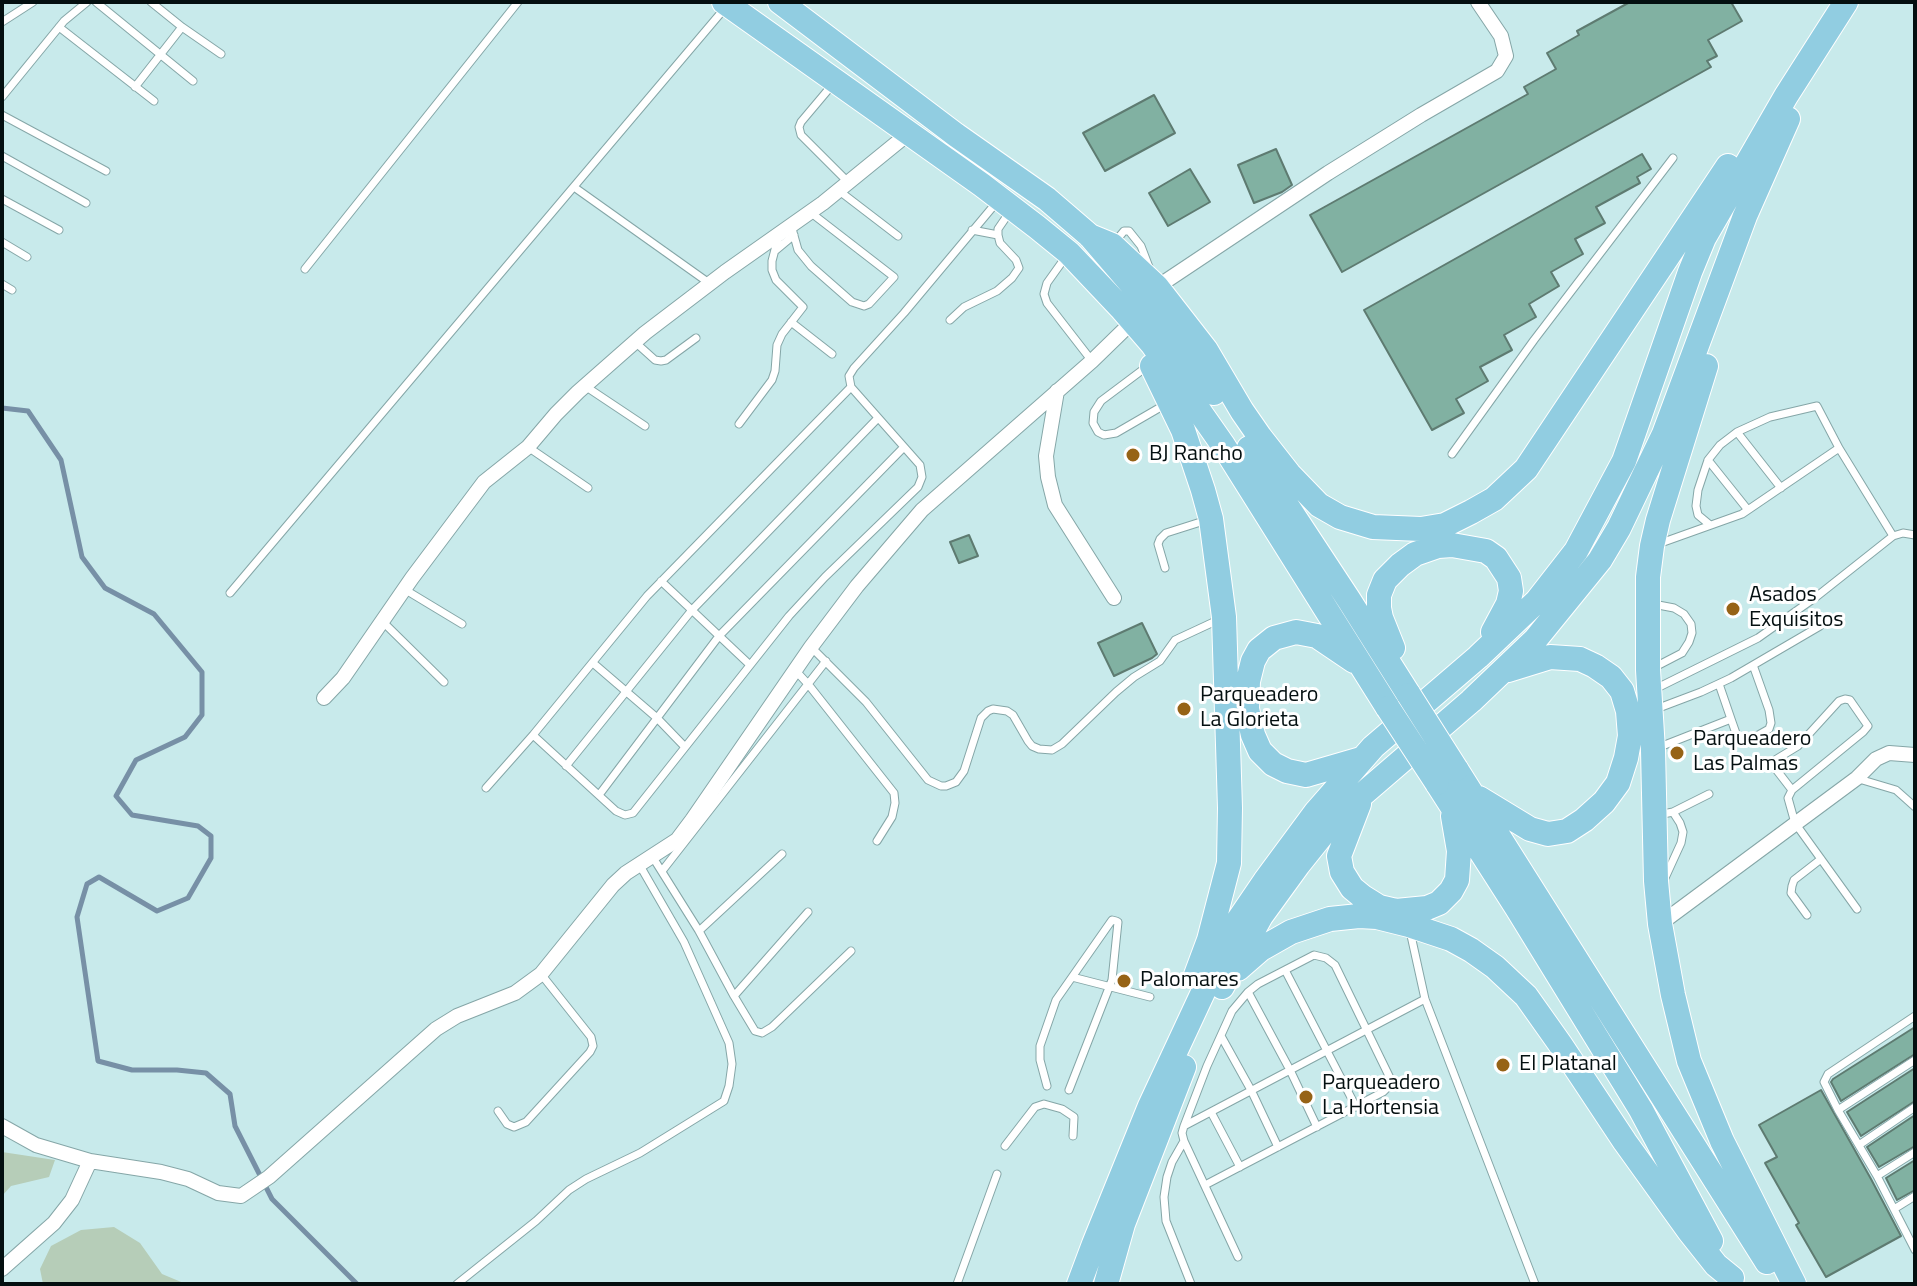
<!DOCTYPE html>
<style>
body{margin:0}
#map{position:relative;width:1917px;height:1286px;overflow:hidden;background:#c8eaeb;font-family:"Titillium Web",sans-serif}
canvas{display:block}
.frame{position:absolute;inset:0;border:4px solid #040f10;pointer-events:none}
</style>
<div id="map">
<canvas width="1917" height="1286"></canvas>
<div class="frame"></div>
</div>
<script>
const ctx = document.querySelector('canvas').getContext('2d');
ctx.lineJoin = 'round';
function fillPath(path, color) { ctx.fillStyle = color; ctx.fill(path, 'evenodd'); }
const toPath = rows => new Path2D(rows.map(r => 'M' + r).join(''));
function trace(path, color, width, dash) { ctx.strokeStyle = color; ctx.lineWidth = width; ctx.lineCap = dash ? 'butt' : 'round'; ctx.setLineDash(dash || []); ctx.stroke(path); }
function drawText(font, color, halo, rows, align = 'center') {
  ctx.font = font + ' "Titillium Web",sans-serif'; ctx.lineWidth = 6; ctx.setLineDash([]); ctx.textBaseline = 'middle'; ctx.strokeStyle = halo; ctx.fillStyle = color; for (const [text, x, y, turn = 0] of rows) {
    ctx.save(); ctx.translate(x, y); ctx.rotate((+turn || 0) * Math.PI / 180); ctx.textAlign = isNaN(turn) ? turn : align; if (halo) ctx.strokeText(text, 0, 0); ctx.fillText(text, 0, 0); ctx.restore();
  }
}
const green = toPath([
 [2,1152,55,1160,49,1177,11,1186,2,1196],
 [114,1227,140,1243,162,1274,186,1284,43,1284,40,1269,51,1246,81,1230]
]);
const stream = toPath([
 [2,408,28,411,61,460,82,557,105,588,154,614,202,672,202,715,185,737,136,760,116,796,132,815,198,826,211,836,211,858,188,898,157,911,99,877,87,884,77,917,98,1061,132,1070,177,1070,206,1073,230,1094,235,1126,272,1199,357,1284]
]);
const building = toPath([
 [1630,2,1731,2,1742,21,1708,40,1717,56,1707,61,1711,67,1342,272,1310,215,1528,94,1524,87,1556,69,1547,53,1579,35,1577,31,1630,2],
 [1154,95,1175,133,1105,171,1083,133,1154,95],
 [1276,149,1292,185,1282,192,1254,203,1238,165,1276,149],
 [1642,154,1651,169,1637,177,1640,183,1596,207,1605,223,1575,239,1583,254,1551,272,1559,286,1529,304,1536,317,1504,335,1512,350,1480,367,1488,381,1456,399,1464,413,1432,430,1364,310,1642,154],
 [1190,169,1210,202,1168,226,1149,193,1190,169],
 [969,535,978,556,959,563,950,542,969,535],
 [1142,623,1157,654,1152,658,1114,676,1098,643,1142,623],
 [1915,1027,1915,1054,1841,1101,1831,1082,1833,1079,1915,1027],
 [1915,1068,1915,1101,1861,1136,1847,1112,1915,1068],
 [1821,1090,1871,1179,1901,1236,1826,1277,1796,1225,1799,1223,1765,1163,1777,1157,1759,1125,1821,1090],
 [1915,1115,1915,1146,1879,1167,1867,1147,1915,1115],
 [1915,1160,1915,1190,1897,1200,1886,1178,1915,1160]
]);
const service = toPath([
 [96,2,193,81],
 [151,2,182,27,221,54],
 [2,22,33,2],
 [59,27,154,101],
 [833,84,801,122,799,127,801,135,848,182],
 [135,87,182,27],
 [2,97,64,21,87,2],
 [2,115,106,171],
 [2,156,86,203],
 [574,187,709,283],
 [838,190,898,236],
 [2,199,59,230],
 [791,225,798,250,811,266,852,302,864,306,869,304,894,277,810,212],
 [972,230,998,235],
 [2,242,27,257],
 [1114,243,1124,231,1129,231,1141,246,1149,267],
 [776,250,794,235],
 [1067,255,1047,283,1044,294,1047,303,1092,361],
 [305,269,518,2],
 [2,284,12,290],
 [950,320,964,307,997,291,1012,278,1019,268,1016,260,1000,243,998,235,998,229,1009,213],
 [791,322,832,354],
 [635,342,655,360,661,361,666,360,696,338],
 [1149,365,1101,401,1094,412,1093,423,1098,432,1104,435,1116,433,1166,404],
 [585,386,645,426],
 [739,424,772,380,775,371,777,345,782,334,803,307,776,280,772,270,772,261,778,238],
 [1737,432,1781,488],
 [528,447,588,488],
 [1452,454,1534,340,1673,158],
 [1708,460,1748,510],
 [1710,525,1698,515,1696,506,1698,490,1708,460,1720,445,1737,432,1770,417,1817,406,1839,448,1893,536],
 [1658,544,1742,514,1839,448],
 [1165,568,1158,544,1160,539,1166,533,1207,520],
 [661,581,750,665],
 [404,589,462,624],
 [230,593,725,8],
 [1653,604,1674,608,1684,614,1691,624,1692,633,1689,642,1682,653,1655,667],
 [382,621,444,682],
 [811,647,866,702,928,780,941,786,946,786,956,782,964,771,981,718,988,711,993,709,1007,711,1013,715,1028,741,1032,746,1039,749,1052,750,1062,744,1116,692,1134,677,1160,661,1175,640,1218,620],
 [593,663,657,718,685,747],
 [795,670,808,684,894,793,895,803,892,817,877,841],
 [1655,689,1758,638,1816,597,1893,536,1903,533,1915,535],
 [1656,709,1701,692,1731,678,1820,626],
 [1731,719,1738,739,1753,738,1769,729,1771,723,1769,710,1753,665],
 [533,735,616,811,625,815,633,813,789,616,825,577,918,487,922,477,920,465,851,387,849,376,854,368,904,313,996,203],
 [1657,748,1731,719,1719,684],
 [566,766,692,610,878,418],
 [1859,779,1896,790,1915,807],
 [486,788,533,735,647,596,851,387],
 [1792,790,1775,768,1775,760,1798,746,1839,701,1845,699,1850,700,1868,726,1863,732,1792,790,1788,798,1795,823,1857,909],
 [599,795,719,636,904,447],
 [1673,812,1709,794],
 [1658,815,1673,812,1680,823,1683,832,1681,843,1665,878],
 [652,856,699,931,734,996,755,1031,762,1033,772,1027,851,951],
 [662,871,826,661],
 [1807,915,1791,893,1792,886,1794,880,1821,859],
 [699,931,782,854],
 [1410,931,1425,999,1535,1284],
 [1285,970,1356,1107],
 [1072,977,1150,997],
 [1248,992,1290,1070,1317,1127],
 [734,996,808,912],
 [1915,1016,1828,1074,1824,1082,1838,1110,1877,1176,1915,1250],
 [1221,1036,1251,1090,1278,1147],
 [1047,1086,1040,1060,1040,1046,1056,1000,1112,920,1116,921,1118,922,1112,980,1069,1090],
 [1838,1110,1915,1060],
 [498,1111,507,1124,514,1127,526,1122,590,1052,593,1046,591,1037,541,974],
 [1211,1112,1240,1167],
 [1184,1126,1207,1066,1232,1011,1248,992,1258,984,1314,955,1326,958,1335,965,1391,1080,1390,1085,1383,1092,1205,1185],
 [1184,1141,1172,1162,1167,1177,1164,1197,1166,1221,1191,1284],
 [1859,1145,1915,1107],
 [1005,1146,1035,1107,1044,1104,1062,1109,1074,1117,1073,1136],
 [1877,1176,1915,1152],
 [1894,1209,1915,1196],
 [1238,1257,1184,1141,1182,1133,1184,1126,1425,999],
 [457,1284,536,1221,569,1190,586,1179,640,1153,724,1101,729,1086,732,1064,729,1043,684,942,639,864],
 [957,1284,997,1174]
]);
const minor = toPath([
 [1157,287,1328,173,1421,115,1497,71,1506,56,1501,36,1478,2],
 [1057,391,1046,456,1048,477,1055,505,1114,598],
 [324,698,343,678,412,578,484,482,528,447,556,414,578,392,645,333,725,272,823,203,909,133],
 [1660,924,1857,778,1876,759,1889,753,1915,755],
 [2,1126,36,1145,90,1161,161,1172,188,1179,218,1193,241,1196,269,1177,436,1029,457,1016,515,993,541,974,613,885,626,873,677,840,692,820,811,647,857,586,922,510,1092,361,1128,326],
 [2,1269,54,1223,72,1200,90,1161]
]);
const primary = toPath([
 [724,2,982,185,1037,227,1069,253,1121,308,1153,345,1223,445,1388,708],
 [780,2,956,135,1047,199,1090,236,1176,336,1214,393],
 [1090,236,1112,245,1157,287,1206,350,1242,411,1260,437,1289,474,1319,505,1340,517,1373,527,1421,529,1445,525,1471,512,1494,499,1526,469,1728,166],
 [1152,366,1183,430,1203,490,1211,519,1224,617,1230,808,1229,863,1209,940,1196,975],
 [1706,366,1658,520,1652,546,1648,577,1648,670,1653,750,1656,881,1660,924,1673,995,1689,1061,1722,1141,1794,1284],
 [1249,448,1349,600,1409,695],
 [1393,648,1381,618,1379,608,1379,595,1385,580,1400,565,1415,554,1438,546,1452,545,1486,551,1496,558,1509,578,1511,591,1508,604,1493,632],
 [1354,661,1317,636,1296,632,1274,638,1259,650,1253,661,1248,681,1247,709,1253,735,1260,751,1273,764,1287,771,1306,775,1361,759],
 [1456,769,1767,1262],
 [1437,783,1517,908,1641,1110,1711,1241],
 [1479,798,1530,829,1548,834,1567,831,1584,820,1604,802,1618,783,1626,758,1630,736,1628,711,1622,691,1611,677,1595,666,1580,659,1550,657,1508,670],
 [1359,804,1339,856,1342,872,1352,888,1363,897,1379,907,1396,911,1427,908,1439,903,1451,891,1457,880,1459,851,1453,816],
 [1238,969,1261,949,1291,932,1330,919,1359,916,1377,917,1409,925,1451,939,1471,950,1495,967,1526,996,1560,1044,1625,1142,1689,1231,1716,1265,1732,1278],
 [1222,987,1261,916,1298,865,1326,830,1363,794,1471,701,1535,640,1600,560,1619,528,1664,434,1745,216,1788,119],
 [1079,1284,1094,1244,1150,1106,1233,928,1265,881,1316,812,1373,747,1478,657,1537,601,1576,551,1624,461,1690,272,1704,238,1786,96,1846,2],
 [1106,1284,1123,1224,1184,1067]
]);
const primaryBridge = toPath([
 [1409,695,1456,769],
 [1388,708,1437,783]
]);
const markers = [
 [1133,455,8,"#966316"],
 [1733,609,8,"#966316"],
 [1184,709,8,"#966316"],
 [1677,753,8,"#966316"],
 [1124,981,8,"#966316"],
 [1503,1065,8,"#966316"],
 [1306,1097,8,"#966316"]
];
const poiNames = [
 ["BJ Rancho",1149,455],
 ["Asados",1749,596],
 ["Exquisitos",1749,621],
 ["Parqueadero",1200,696],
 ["La Glorieta",1200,721],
 ["Parqueadero",1693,740],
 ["Las Palmas",1693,765],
 ["Palomares",1140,981],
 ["El Platanal",1519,1065],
 ["Parqueadero",1322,1084],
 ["La Hortensia",1322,1109]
];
fillPath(green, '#b6cdb8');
trace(stream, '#7790a6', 5);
fillPath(building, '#81b1a2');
trace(building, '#5e7b71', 2);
trace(service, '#85a6a7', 9);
trace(minor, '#85a6a7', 16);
trace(primary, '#fff', 26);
trace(service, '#fff', 7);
trace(minor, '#fff', 14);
trace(primary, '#91cde1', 24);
trace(primaryBridge, '#fff', 26, []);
trace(primaryBridge, '#91cde1', 24);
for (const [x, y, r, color] of markers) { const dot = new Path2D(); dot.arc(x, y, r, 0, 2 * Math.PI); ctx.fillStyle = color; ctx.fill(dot); trace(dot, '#fff', 3); }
drawText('22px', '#040f10', '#fff', poiNames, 'left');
</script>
